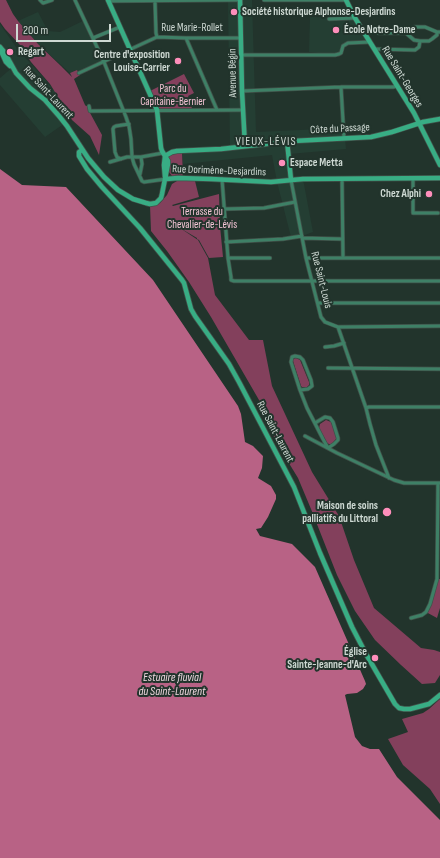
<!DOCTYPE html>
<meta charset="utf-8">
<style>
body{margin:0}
#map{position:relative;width:440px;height:858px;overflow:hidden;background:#22342c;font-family:"Sofia Sans Condensed",sans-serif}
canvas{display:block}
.scale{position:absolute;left:16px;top:24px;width:95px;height:18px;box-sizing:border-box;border:2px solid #ced9d3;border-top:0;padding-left:5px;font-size:12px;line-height:14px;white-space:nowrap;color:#ced9d3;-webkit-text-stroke:3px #22342c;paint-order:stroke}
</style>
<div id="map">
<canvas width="440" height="858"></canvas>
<div class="scale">200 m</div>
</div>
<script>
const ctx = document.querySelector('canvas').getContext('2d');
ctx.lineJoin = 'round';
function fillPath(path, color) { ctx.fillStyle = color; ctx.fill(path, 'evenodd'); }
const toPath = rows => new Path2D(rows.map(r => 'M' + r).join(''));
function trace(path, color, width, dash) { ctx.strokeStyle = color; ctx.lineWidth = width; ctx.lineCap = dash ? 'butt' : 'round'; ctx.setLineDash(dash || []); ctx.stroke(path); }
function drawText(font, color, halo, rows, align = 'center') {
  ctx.font = font + ' "Sofia Sans Condensed",sans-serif'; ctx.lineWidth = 4; ctx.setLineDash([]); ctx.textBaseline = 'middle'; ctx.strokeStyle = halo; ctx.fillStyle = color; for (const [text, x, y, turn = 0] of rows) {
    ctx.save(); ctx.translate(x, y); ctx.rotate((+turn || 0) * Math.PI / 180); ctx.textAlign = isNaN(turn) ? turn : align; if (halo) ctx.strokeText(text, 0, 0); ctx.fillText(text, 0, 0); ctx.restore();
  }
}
const built = toPath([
 [228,0,252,0,256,132,344,128,346,149,289,154,291,180,303,179,313,232,302,236,291,237,277,182,272,155,183,164,182,150,230,148],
 [38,12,48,31,60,32,85,20,104,62,79,73,77,70,70,73,38,44,18,21],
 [310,17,355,18,370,42,345,45,341,53,335,55,309,52],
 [0,24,18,50,43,77,74,115,65,123,45,137,0,85,0,78,13,67,0,46]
]);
const green = toPath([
 [0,0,6,0,13,14,18,21,38,44,61,66,72,77,70,73,77,70,80,75,74,79,85,105,86,106,89,106,89,111,102,135,99,155,90,136,72,120,50,84,31,62,20,45,5,29,0,22],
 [184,74,194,93,188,96,191,102,192,110,157,110,150,91],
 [182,152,183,176,172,176,169,172,170,161,168,156,170,154],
 [177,181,195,181,199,197,172,205,173,206,219,194,220,226,223,257,209,258,199,240,197,239,197,238,180,228,198,240,208,258,215,295,249,340,263,340,272,386,312,472,339,516,354,560,374,608,421,648,434,650,440,652,440,675,435,683,422,684,401,665,375,640,355,611,337,575,311,509,298,478,276,442,259,400,211,317,189,282,167,251,151,231,150,205,160,203,167,195,172,184],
 [296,358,300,360,309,382,309,385,307,387,302,387,301,386,293,361,293,359],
 [326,420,331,422,336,435,336,439,332,444,329,444,327,443,319,428,320,424],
 [437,579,440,579,440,608,437,618,426,612],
 [440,699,440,804,430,789,403,765,388,739,408,732,402,719,423,713,429,709]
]);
const water = toPath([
 [0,169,22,185,66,187,153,280,238,406,241,414,245,442,253,446,263,456,262,468,258,478,271,486,276,495,276,499,268,517,261,528,256,529,260,536,292,544,315,567,365,681,366,684,363,689,357,693,347,694,345,695,355,737,362,746,370,749,379,749,397,777,440,820,440,858,0,858]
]);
const street = toPath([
 [40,0,43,3,52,0],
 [75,0,104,62,126,117,129,126,131,139,132,157,134,164,142,181,144,182,166,179],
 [264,0,344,0],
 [108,1,237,0],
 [155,1,156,33,157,37],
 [353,15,363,13,389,13],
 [329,19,355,18],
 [375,31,378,33,406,33,414,40,420,41,429,41,432,39,437,35,437,32],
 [365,33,375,31,377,29,406,30,414,27,425,27,437,32,440,32],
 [93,38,120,27],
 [186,38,217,110],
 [374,49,415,50,419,47,420,41],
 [241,55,335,55,339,54,341,53,343,46,348,43,370,42],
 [79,73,157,37,186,38,241,38],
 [341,87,344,138],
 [242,91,341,87,393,87,397,86],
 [89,106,90,111,243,110],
 [121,159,117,157,115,152,113,129,114,127,116,126,129,124],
 [110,162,127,157,141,157,163,153],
 [140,174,142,164,141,157],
 [222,179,228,258,231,277,231,280,234,281,440,281],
 [342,179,343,258],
 [413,179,413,213,438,213],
 [291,180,306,258,321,317,325,322,338,327,440,326],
 [224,209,264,208,295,202],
 [302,238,342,239],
 [226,242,283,239,302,236],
 [228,258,270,258],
 [306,258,440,258],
 [318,303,440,303],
 [338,327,366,408,370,424,376,445,389,478],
 [325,347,334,346,344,343],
 [328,368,440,369],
 [300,390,291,362,292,357,295,356,300,357,303,360,311,380,312,386,308,389,300,390,307,408,323,439,328,448,334,444,338,440,338,438,333,422,330,418,325,417,315,423],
 [366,408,369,407,440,407],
 [305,436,337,453,394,480,404,483,440,483],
 [411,618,422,615,426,612,430,604,437,579,438,483]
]);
const secondary = toPath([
 [240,0,242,91,245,146],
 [346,0,355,18,414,113,440,165],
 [0,47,5,53,16,73,30,88,45,100,59,116,67,126,88,158,104,177,118,190,133,199,146,203,150,204,156,203,161,198,162,194,168,164,168,161,162,151,161,148,157,110,108,0],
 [1,51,6,62,10,66],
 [287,141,291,180],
 [82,150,79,152,79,156,87,169,102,187,140,228,182,280,184,283,191,309,195,316,229,364,239,382,294,487,320,553,352,627,366,654,395,704,399,708,404,709,410,709,429,704,440,695],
 [165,156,172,152,177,151,221,149,293,141,371,137,392,132,423,122,440,119],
 [165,156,164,165,165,177],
 [166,179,178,178,211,179,271,182,303,179,440,178]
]);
const markers = [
 [234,12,4,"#fe8ebb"],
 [336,30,4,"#fe8ebb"],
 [10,52,4,"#fe8ebb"],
 [178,61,4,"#fe8ebb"],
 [282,163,4,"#fe8ebb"],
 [429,194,4,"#fe8ebb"],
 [387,512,5,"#fe8ebb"],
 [375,658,4,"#fe8ebb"]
];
const poiNames = [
 ["Société historique Alphonse-Desjardins",242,12],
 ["École Notre-Dame",344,30],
 ["Regart",18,52],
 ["Centre d'exposition",170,55,"right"],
 ["Louise-Carrier",170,68,"right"],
 ["Espace Metta",290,163],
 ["Chez Alphi",421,194,"right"],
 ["Maison de soins",378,506,"right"],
 ["palliatifs du Littoral",378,519,"right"],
 ["Église",367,652,"right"],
 ["Sainte-Jeanne-d'Arc",367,665,"right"]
];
const streetNames = [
 ["Rue Marie-Rollet",192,28],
 ["Avenue Bégin",233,73,-91],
 ["Rue Saint-Georges",402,77,59],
 ["Rue Saint-Laurent",48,93,47],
 ["Côte du Passage",340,129,-3],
 ["Rue Dorimène-Desjardins",219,171,2],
 ["Rue Saint-Louis",321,280,76],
 ["Rue Saint-Laurent",275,432,62]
];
const parkNames = [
 ["Parc du",173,89],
 ["Capitaine-Bernier",173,102],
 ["Terrasse du",202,212],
 ["Chevalier-de-Lévis",202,225]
];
const neighbourhoodNames = [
 ["VIEUX-LÉVIS",266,142]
];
const waterNames = [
 ["Estuaire fluvial",172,678],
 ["du Saint-Laurent",172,692]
];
fillPath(built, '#243e33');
fillPath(green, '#83405c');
fillPath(water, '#b86285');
trace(street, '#41524a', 4.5);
trace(secondary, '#41524a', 6);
trace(street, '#3e8066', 3);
trace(secondary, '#38ad84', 4.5);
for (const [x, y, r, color] of markers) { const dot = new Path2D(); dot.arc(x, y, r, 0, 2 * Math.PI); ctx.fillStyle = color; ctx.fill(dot); trace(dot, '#22342c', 1.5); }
drawText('bold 11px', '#ced9d3', '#22342c', poiNames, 'left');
drawText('11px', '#ced9d3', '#22342c', streetNames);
drawText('11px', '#f4c4d5', '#22342c', parkNames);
ctx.letterSpacing = '1px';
drawText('12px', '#ced9d3', '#22342c', neighbourhoodNames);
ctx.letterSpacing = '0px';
drawText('italic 12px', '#f0d8e0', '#22342c', waterNames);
</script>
